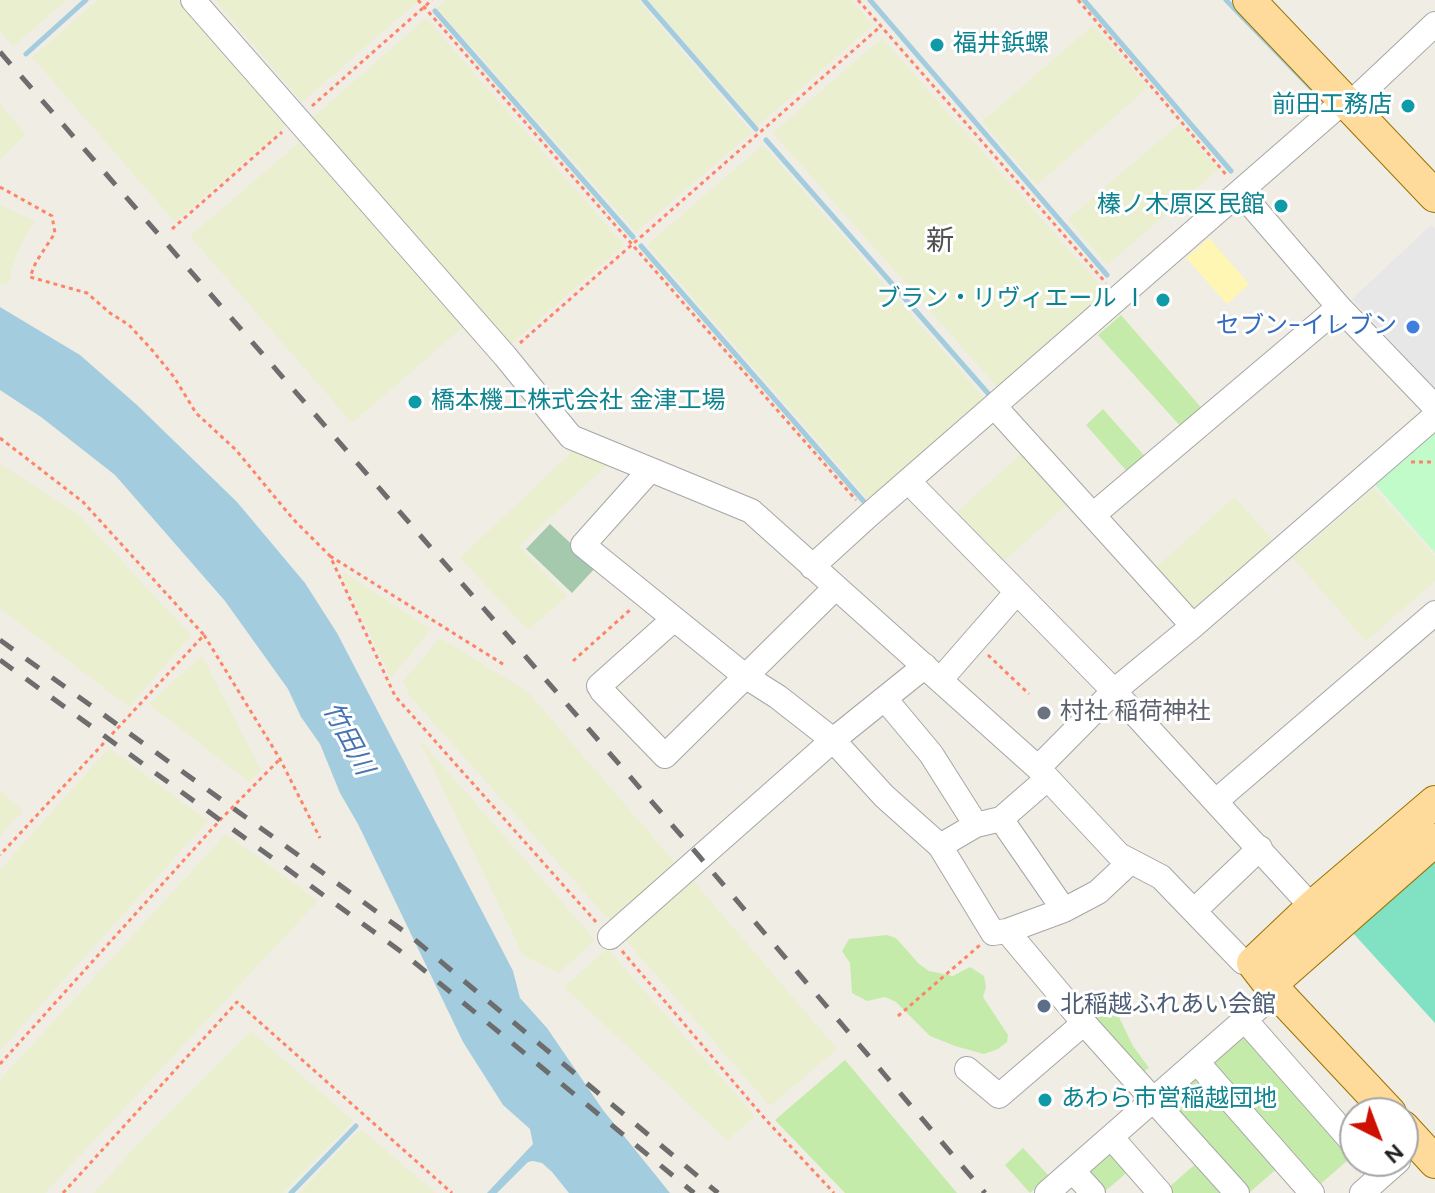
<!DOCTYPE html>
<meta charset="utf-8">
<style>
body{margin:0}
#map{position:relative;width:1435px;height:1193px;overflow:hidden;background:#f0ede4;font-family:"DM Sans",sans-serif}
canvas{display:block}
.north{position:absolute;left:1339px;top:1097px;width:80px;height:80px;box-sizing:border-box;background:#fff;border:2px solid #a5a5a5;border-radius:50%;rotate:138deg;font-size:22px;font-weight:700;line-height:32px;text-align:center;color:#1f1f1f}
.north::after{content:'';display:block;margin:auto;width:28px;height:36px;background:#cd1000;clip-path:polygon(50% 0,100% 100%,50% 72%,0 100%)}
</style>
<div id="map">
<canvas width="1435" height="1193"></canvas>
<div class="north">N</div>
</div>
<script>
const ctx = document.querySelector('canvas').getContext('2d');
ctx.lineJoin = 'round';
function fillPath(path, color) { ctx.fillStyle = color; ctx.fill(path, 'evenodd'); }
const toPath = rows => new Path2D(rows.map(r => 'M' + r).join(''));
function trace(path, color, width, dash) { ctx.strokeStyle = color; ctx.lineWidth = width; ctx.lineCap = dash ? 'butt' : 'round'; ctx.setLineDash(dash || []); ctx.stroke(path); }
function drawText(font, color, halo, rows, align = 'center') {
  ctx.font = font + ' "DM Sans","Noto Sans JP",sans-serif'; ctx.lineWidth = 6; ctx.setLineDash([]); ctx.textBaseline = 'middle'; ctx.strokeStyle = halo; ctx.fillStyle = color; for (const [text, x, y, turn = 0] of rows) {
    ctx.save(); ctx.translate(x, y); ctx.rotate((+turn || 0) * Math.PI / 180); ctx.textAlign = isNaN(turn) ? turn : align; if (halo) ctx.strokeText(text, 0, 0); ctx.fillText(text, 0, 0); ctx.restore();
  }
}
const farmland = toPath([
 [0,0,67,0,13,46,0,31],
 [98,0,179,0,287,125,175,222,32,57],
 [215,0,416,0,417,2,302,102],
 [446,0,638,0,752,133,636,232,437,8],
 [648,0,851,0,873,25,758,126],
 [426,18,624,245,509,346,312,118],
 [1093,25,1148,87,1037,185,982,122],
 [882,38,1108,294,1000,390,773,133],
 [0,104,26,134,0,160],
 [1179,124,1218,170,1107,265,1068,219],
 [302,140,463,327,352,423,190,236],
 [763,145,985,399,869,500,647,245],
 [0,205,35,221,19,248,11,271,11,279,6,286,0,283],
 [576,448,607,465,519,546,567,596,528,630,460,558],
 [1021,454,1067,504,1002,563,956,513],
 [0,464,78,514,191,635,129,707,0,608],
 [1374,488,1435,556,1435,581,1366,641,1293,558],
 [1235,497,1273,541,1194,610,1156,567],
 [345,573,431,629,391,678,342,576],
 [440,638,528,692,675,863,610,921,410,696,403,681],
 [202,656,261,770,249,782,149,704],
 [419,739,595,940,559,973,523,955],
 [109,748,208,821,0,1050,0,870],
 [0,790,23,811,0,836],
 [226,834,318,901,45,1193,0,1193,0,1080],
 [689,876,837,1049,770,1106,624,938],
 [607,949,755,1116,727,1140,564,987],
 [251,1031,353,1121,283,1193,94,1193,136,1146],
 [361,1129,436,1193,299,1193]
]);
const grass = toPath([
 [1121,315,1205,412,1183,429,1098,335],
 [1103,409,1149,461,1131,476,1086,425],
 [887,935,896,938,919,964,929,971,953,976,970,967,984,976,986,987,983,997,1008,1035,1007,1042,998,1049,984,1054,955,1046,930,1036,896,1002,885,997,867,1001,852,993,850,963,842,951,849,939],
 [1112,1003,1133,1046,1149,1068,1142,1073,1093,1015],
 [1247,1031,1355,1154,1317,1187,1209,1064],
 [845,1060,957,1193,845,1193,775,1120],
 [1198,1072,1281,1165,1249,1193,1167,1098],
 [1112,1147,1131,1169,1103,1193,1085,1171],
 [1023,1148,1049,1176,1030,1193,1005,1165],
 [1201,1159,1226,1187,1219,1193,1169,1193,1166,1190]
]);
const sand = toPath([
 [1209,238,1249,284,1227,304,1186,258]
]);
const cemetery = toPath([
 [550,524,596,567,572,593,526,549]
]);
const park = toPath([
 [1435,426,1435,553,1373,482]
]);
const pitch = toPath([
 [1435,861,1435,1023,1353,933]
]);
const parking = toPath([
 [1431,225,1435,229,1435,389,1352,299]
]);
const water = toPath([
 [0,307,80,355,137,405,237,502,305,583,337,633,497,940,513,971,520,998,547,1028,603,1110,670,1193,569,1193,552,1172,542,1163,533,1161,528,1162,497,1193,487,1193,533,1144,530,1129,503,1105,463,1042,358,824,340,793,320,744,301,717,288,689,225,601,115,475,41,417,0,390]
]);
const stream = toPath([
 [644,0,756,129],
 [870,0,1107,275],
 [1084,0,1231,171],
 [1226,0,1317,94],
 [435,11,633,237],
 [26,54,86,0],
 [766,140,993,399],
 [641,246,866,504,871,504],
 [291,1193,356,1126]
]);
const path = toPath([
 [418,0,856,500],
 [858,0,1106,283],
 [1078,0,1228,177],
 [312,106,432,0],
 [0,187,52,216,55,233,36,262,30,277,87,293,110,313,129,325,152,350,174,377,196,413,236,450,293,519,330,556,395,696,596,922],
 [172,229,282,132],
 [520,343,881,26],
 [0,438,83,502,204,635,0,855],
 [1411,462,1435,462],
 [330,556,506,666],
 [204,635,280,759,320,838],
 [988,655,1029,694],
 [573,661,631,609],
 [622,951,766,1120,834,1193],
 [898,1016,980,945],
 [0,1064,221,819,280,759],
 [63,1193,237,1002,452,1193]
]);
const minor = toPath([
 [193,0,505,356,571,437,751,511,1038,768,1119,855,1161,877,1243,962,1253,963],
 [1349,105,1435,24],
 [1241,193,1339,307,1435,407],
 [995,407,1193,626],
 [650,470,583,545,745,676,778,697,833,740,925,666],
 [909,482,1114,691,1312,907],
 [1093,515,1339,307],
 [812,567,869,515,1345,100],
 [941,679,1016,593],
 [599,686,674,619],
 [602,691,665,756,836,587],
 [885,699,931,754,976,825],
 [1038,768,1114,691,1193,626,1435,416],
 [1216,801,1435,613],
 [1001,819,1064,910],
 [940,846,993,933,1007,931],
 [1130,862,1098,892,1064,910,1007,931,1084,1023,1237,1193],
 [1195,910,1260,848],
 [610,937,833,740,884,796,940,846,976,825,1001,819,1047,779],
 [1245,1020,1355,1145],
 [1197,1062,1312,1193],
 [967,1069,999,1096,1084,1023],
 [1111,1137,1160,1193],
 [1073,1171,1093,1193],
 [1047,1193,1266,1001,1270,985],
 [1362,1193,1398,1161]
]);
const major = toPath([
 [1249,0,1435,196],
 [1270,985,1435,840],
 [1390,1113,1270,985,1253,963,1312,907,1435,802],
 [1403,1127,1435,1162]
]);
const rail = toPath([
 [0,52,699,856,985,1193],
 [0,640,409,935,718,1193],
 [0,660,403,953,694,1193]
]);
const markers = [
 [937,45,8,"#0f9aa8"],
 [1408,106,8,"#0f9aa8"],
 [1281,206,8,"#0f9aa8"],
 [1163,300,8,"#0f9aa8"],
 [1413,327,8,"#3f7fe0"],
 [415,402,8,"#0f9aa8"],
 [1044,713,8,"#6b7280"],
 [1044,1006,8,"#5c6f8a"],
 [1045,1100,8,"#0f9aa8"]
];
const cultureNames = [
 ["福井鋲螺",953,45],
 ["前田工務店",1392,106,"right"],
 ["榛ノ木原区民館",1265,206,"right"],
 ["ブラン・リヴィエール Ⅰ",1147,300,"right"],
 ["橋本機工株式会社 金津工場",431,402],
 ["あわら市営稲越団地",1061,1100]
];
const shopNames = [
 ["セブン-イレブン",1397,327]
];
const worshipNames = [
 ["村社 稲荷神社",1060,713]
];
const serviceNames = [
 ["北稲越ふれあい会館",1060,1006]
];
const waterNames = [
 ["竹田川",347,739,62]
];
const quarterNames = [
 ["新",940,243]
];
fillPath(farmland, '#eaefcf');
fillPath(grass, '#c4eba9');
fillPath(sand, '#fff6b3');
fillPath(cemetery, '#a5c9ad');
fillPath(park, '#c0fbc9');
fillPath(pitch, '#80e1c3');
fillPath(parking, '#e7e7e7');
fillPath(water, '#a3cddf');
trace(stream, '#a3cddf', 5);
trace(minor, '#a6a6a6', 26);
trace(major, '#997300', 34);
trace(path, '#fe8367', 3, [4, 4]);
trace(minor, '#fff', 24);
trace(major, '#ffdb9b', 32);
trace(rail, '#6d6d6d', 5, [16, 16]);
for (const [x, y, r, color] of markers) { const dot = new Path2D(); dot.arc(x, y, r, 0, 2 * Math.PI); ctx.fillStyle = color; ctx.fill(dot); trace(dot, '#fff', 3); }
drawText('24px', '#0d838f', '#fff', cultureNames, 'left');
drawText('24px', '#366cbe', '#fff', shopNames, 'right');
drawText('24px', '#5b616d', '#fff', worshipNames, 'left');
drawText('24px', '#4e5e75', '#fff', serviceNames, 'left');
drawText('italic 26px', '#4874b2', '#fff', waterNames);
drawText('28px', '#525252', '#fff', quarterNames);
</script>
